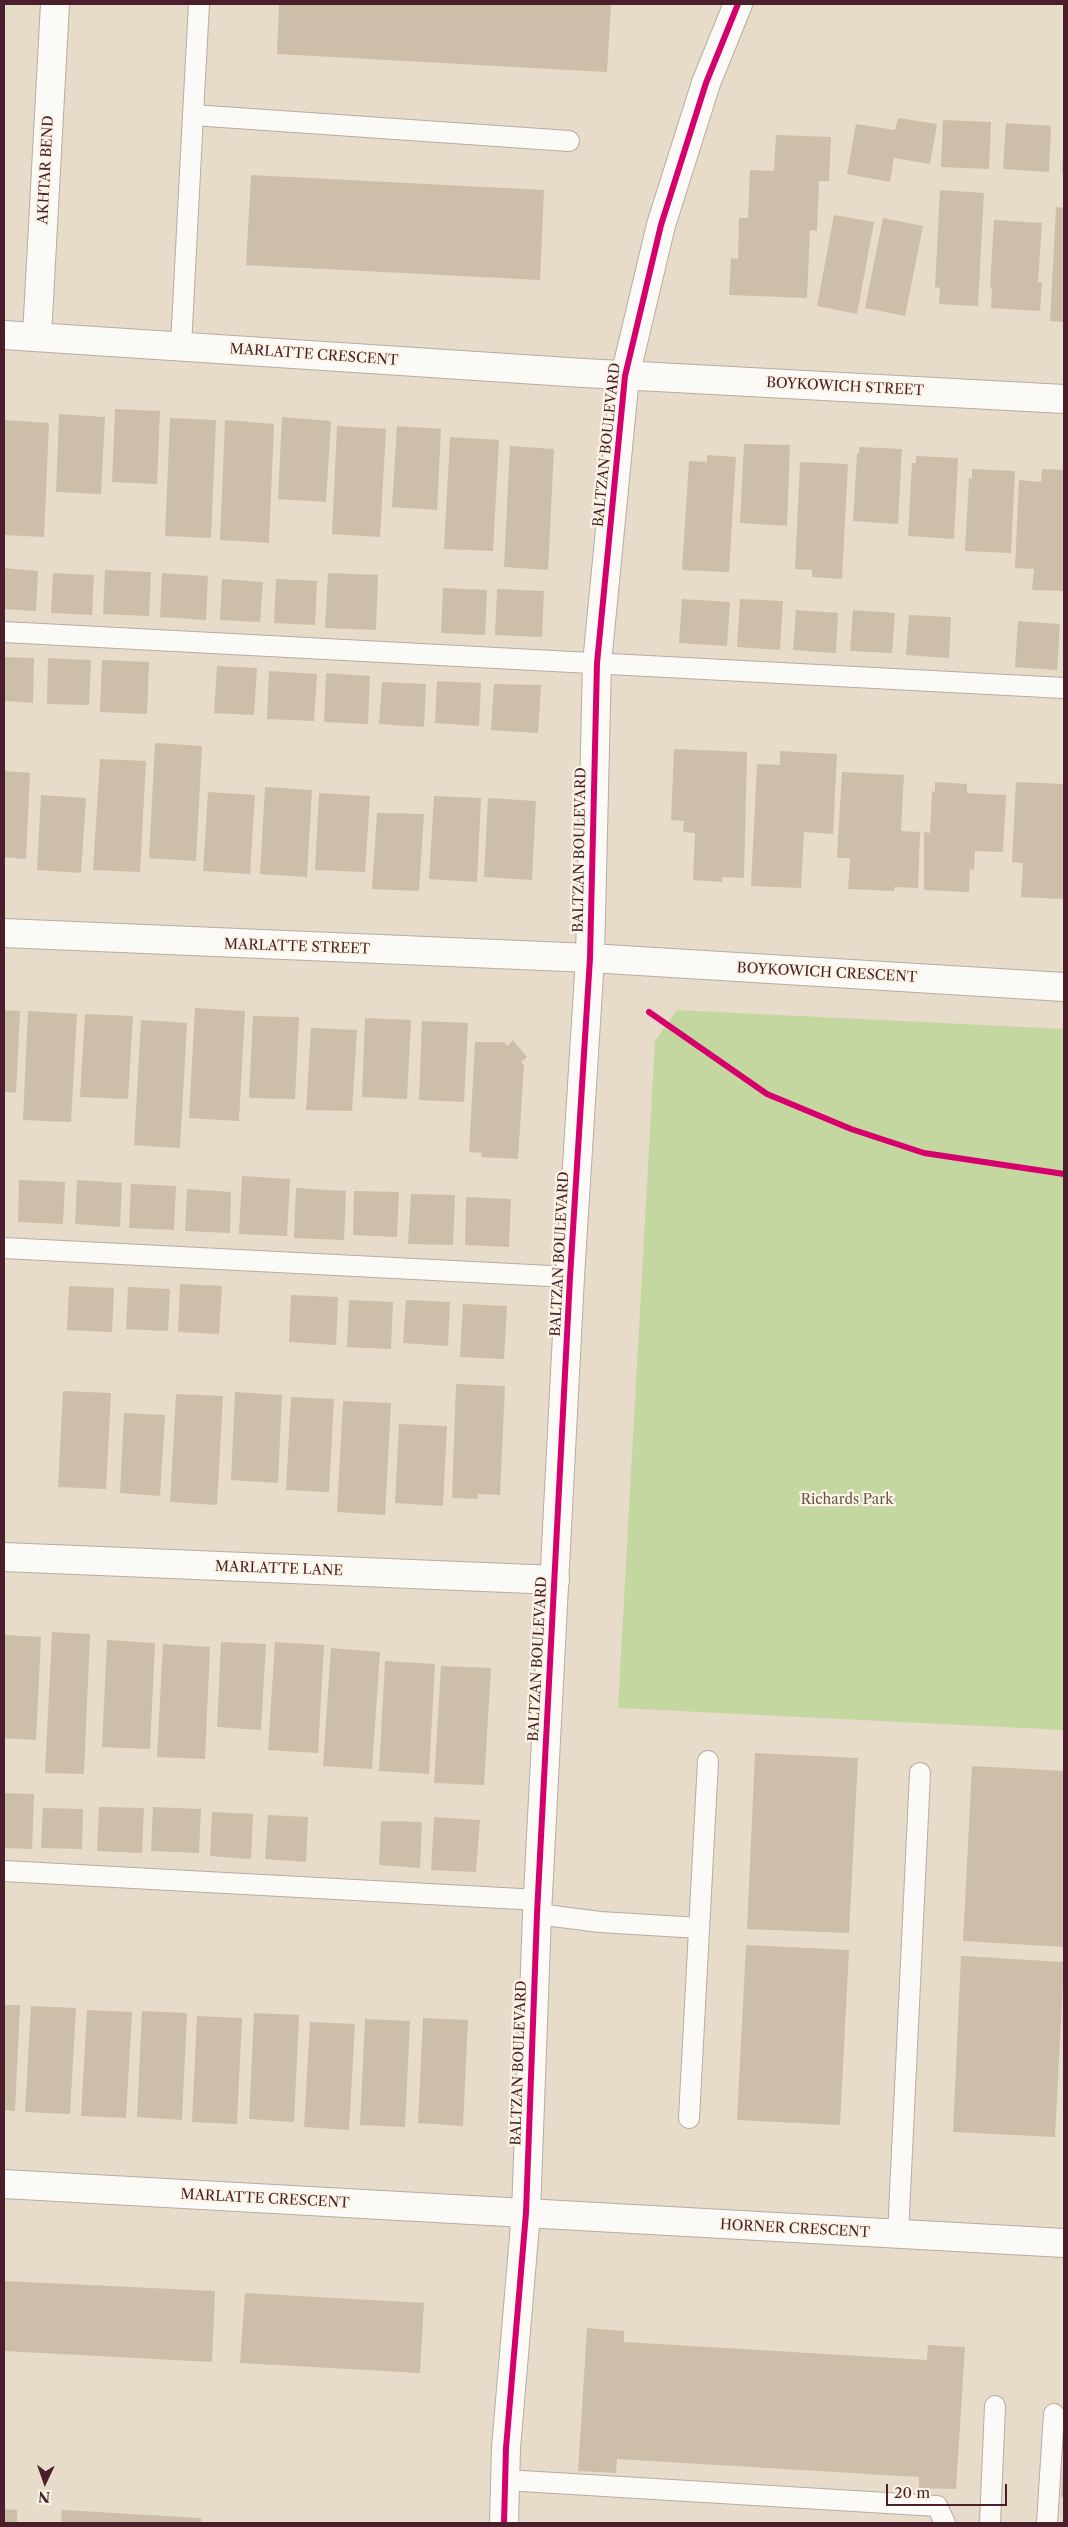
<!DOCTYPE html>
<style>
body{margin:0}
#map{position:relative;width:1068px;height:2527px;overflow:hidden;background:#e7dbca;font-family:"Libre Caslon Text",serif}
canvas{display:block}
.frame{position:absolute;inset:0;border:5px solid #4a1f2b;pointer-events:none}
.north{position:absolute;left:20px;top:2457px;width:50px;height:50px;-webkit-text-stroke:4px #fcf5e5;paint-order:stroke;rotate:183deg;font-size:14px;font-weight:700;line-height:20px;text-align:center;color:#4a1f2b}
.north::after{content:'';display:block;margin:auto;width:18px;height:22px;background:#4a1f2b;clip-path:polygon(50% 0,100% 100%,50% 72%,0 100%)}
.scale{position:absolute;left:886px;top:2484px;width:121px;height:22px;box-sizing:border-box;border:2px solid #4a1f2b;border-top:0;padding-left:6px;font-size:15px;line-height:18px;white-space:nowrap;color:#4a1f2b;-webkit-text-stroke:4px #fcf5e5;paint-order:stroke}
</style>
<div id="map">
<canvas width="1068" height="2527"></canvas>
<div class="frame"></div>
<div class="north">N</div>
<div class="scale">20 m</div>
</div>
<script>
const ctx = document.querySelector('canvas').getContext('2d');
ctx.lineJoin = 'round';
function fillPath(path, color) { ctx.fillStyle = color; ctx.fill(path, 'evenodd'); }
const toPath = rows => new Path2D(rows.map(r => 'M' + r).join(''));
function trace(path, color, width, dash) { ctx.strokeStyle = color; ctx.lineWidth = width; ctx.lineCap = dash ? 'butt' : 'round'; ctx.setLineDash(dash || []); ctx.stroke(path); }
function drawText(font, color, halo, rows, align = 'center') {
  ctx.font = font + ' "Libre Caslon Text",serif'; ctx.lineWidth = 4.5; ctx.setLineDash([]); ctx.textBaseline = 'middle'; ctx.strokeStyle = halo; ctx.fillStyle = color; for (const [text, x, y, turn = 0] of rows) {
    ctx.save(); ctx.translate(x, y); ctx.rotate((+turn || 0) * Math.PI / 180); ctx.textAlign = isNaN(turn) ? turn : align; if (halo) ctx.strokeText(text, 0, 0); ctx.fillText(text, 0, 0); ctx.restore();
  }
}
const green = toPath([
 [677,1010,1064,1029,1064,1730,618,1708,655,1041]
]);
const building = toPath([
 [279,4,611,4,607,72,277,54],
 [898,118,937,124,930,164,894,158,890,182,847,174,856,124,895,130],
 [943,120,991,122,989,169,941,167],
 [1006,123,1051,126,1049,172,1003,169],
 [776,135,831,137,829,181,819,181,817,231,810,230,807,298,729,295,731,258,738,259,739,218,748,218,750,170,774,171],
 [1063,156,1064,156,1064,172,1062,172],
 [251,175,544,190,540,280,246,265],
 [940,190,984,193,978,306,939,304,940,288,935,287],
 [1056,207,1064,208,1064,322,1050,321],
 [834,215,874,222,857,314,817,306],
 [883,218,923,226,905,316,865,308],
 [994,220,1042,223,1038,282,1042,282,1040,311,991,308,992,288,990,287],
 [115,409,160,411,157,484,112,482],
 [59,414,105,417,101,494,56,492],
 [282,417,331,421,326,502,278,499],
 [170,418,216,420,211,538,165,536],
 [4,420,49,423,44,537,4,535],
 [225,420,274,424,269,543,220,540],
 [337,426,386,429,380,537,332,534],
 [397,426,441,429,437,510,392,507],
 [450,437,499,440,493,551,444,549],
 [744,444,790,445,787,526,740,523],
 [510,446,554,449,548,570,504,567],
 [859,447,902,449,898,524,853,521,857,454,859,454],
 [707,455,736,457,729,572,682,570,689,461,707,462],
 [916,456,958,458,954,539,908,536,912,463,916,463],
 [800,462,848,464,842,579,812,577,812,570,795,569],
 [972,469,1015,471,1011,553,965,551,969,478,972,479],
 [1042,469,1064,470,1064,591,1032,590,1034,569,1015,568,1019,480,1041,482],
 [4,568,38,571,36,611,4,609],
 [105,570,151,572,149,616,103,614],
 [53,573,94,575,92,615,51,613],
 [162,573,208,576,206,620,160,617],
 [328,573,378,575,376,630,325,628],
 [222,579,263,582,260,622,220,620],
 [276,579,317,581,315,625,274,623],
 [443,588,487,590,485,635,441,633],
 [497,589,544,591,542,637,495,635],
 [682,599,730,602,727,646,679,643],
 [740,599,783,601,780,650,737,647],
 [796,610,838,613,836,653,793,650],
 [853,610,895,613,892,653,850,651],
 [909,615,951,617,949,658,906,655],
 [1018,621,1060,624,1057,670,1015,667],
 [4,657,34,658,33,703,4,701],
 [48,658,91,660,89,705,47,704],
 [102,660,149,662,147,714,100,712],
 [217,666,257,668,254,715,214,713],
 [269,671,317,674,314,721,267,719],
 [326,673,370,676,368,724,324,722],
 [437,681,481,683,479,726,435,723],
 [382,682,426,684,424,727,379,724],
 [494,684,541,685,538,733,491,730],
 [155,743,202,746,196,861,149,858],
 [674,749,747,752,744,878,722,877,722,882,693,880,695,833,683,832,684,821,671,820],
 [780,751,837,754,833,834,804,832,801,888,751,886,757,764,780,765],
 [100,759,146,761,140,872,93,870],
 [4,771,30,773,26,859,4,857],
 [842,772,904,775,901,831,920,832,918,888,895,887,894,891,848,889,850,858,837,858],
 [935,782,967,784,967,793,1006,795,1003,852,975,851,974,870,970,869,969,892,924,890,924,832,930,833,932,791,935,792],
 [1016,782,1064,784,1064,899,1021,897,1023,863,1012,862],
 [265,787,312,790,307,877,260,874],
 [208,792,255,795,250,874,203,871],
 [319,793,370,796,365,872,315,870],
 [41,795,86,798,81,873,37,870],
 [434,796,481,798,477,882,429,879],
 [488,798,536,801,532,880,484,877],
 [377,813,424,814,419,891,372,889],
 [195,1008,245,1011,239,1121,189,1118],
 [4,1010,20,1011,16,1093,4,1092],
 [28,1011,77,1014,71,1122,23,1120],
 [85,1014,133,1016,128,1099,80,1097],
 [253,1016,299,1017,295,1099,249,1098],
 [365,1018,411,1020,407,1099,362,1097],
 [141,1020,187,1023,180,1148,134,1145],
 [422,1021,468,1023,464,1102,419,1100],
 [311,1028,357,1030,352,1111,306,1110],
 [513,1040,527,1057,521,1062,524,1065,518,1159,481,1157,482,1153,469,1152,475,1042,504,1042,507,1046],
 [242,1176,290,1179,287,1236,239,1234],
 [19,1180,65,1182,63,1224,18,1222],
 [77,1180,122,1183,120,1227,75,1224],
 [131,1184,176,1186,174,1230,129,1228],
 [296,1188,346,1191,344,1240,294,1238],
 [187,1189,231,1192,230,1233,185,1231],
 [354,1191,399,1192,397,1237,353,1235],
 [411,1194,455,1195,453,1245,408,1244],
 [466,1197,511,1199,509,1247,465,1245],
 [180,1284,222,1286,219,1334,178,1332],
 [69,1286,114,1288,112,1332,67,1330],
 [128,1287,170,1289,168,1331,126,1329],
 [291,1295,338,1297,336,1345,289,1342],
 [349,1300,393,1302,391,1349,347,1347],
 [406,1300,450,1302,448,1346,403,1343],
 [463,1304,507,1306,504,1359,460,1357],
 [456,1384,505,1386,500,1495,478,1494,478,1499,452,1498],
 [63,1391,111,1393,106,1489,58,1487],
 [235,1392,282,1395,278,1483,231,1480],
 [176,1394,223,1396,217,1505,170,1502],
 [291,1397,334,1399,329,1492,286,1490],
 [343,1401,391,1403,385,1515,337,1512],
 [124,1413,165,1415,160,1496,120,1493],
 [399,1424,447,1426,443,1506,395,1503],
 [52,1632,90,1634,84,1774,45,1773],
 [4,1635,41,1637,36,1740,4,1738],
 [107,1640,155,1643,150,1749,102,1747],
 [221,1642,266,1644,261,1730,217,1727],
 [275,1642,324,1645,318,1753,268,1750],
 [163,1644,210,1647,205,1759,157,1757],
 [331,1648,380,1652,372,1769,323,1766],
 [385,1661,435,1664,429,1774,379,1771],
 [441,1666,491,1668,484,1785,434,1783],
 [755,1753,858,1758,849,1933,747,1929],
 [972,1766,1064,1771,1064,1947,963,1941],
 [4,1793,34,1794,32,1849,4,1848],
 [99,1807,144,1808,142,1853,97,1851],
 [153,1807,201,1809,199,1853,151,1851],
 [43,1808,83,1809,82,1849,41,1848],
 [212,1812,253,1814,251,1859,210,1856],
 [268,1815,308,1817,306,1862,265,1859],
 [434,1817,480,1820,476,1872,431,1870],
 [381,1821,422,1822,420,1868,379,1865],
 [746,1945,849,1950,840,2125,737,2120],
 [961,1956,1064,1962,1055,2137,953,2132],
 [4,2005,20,2005,15,2111,4,2110],
 [31,2006,76,2008,70,2114,25,2112],
 [87,2010,132,2012,126,2118,81,2116],
 [142,2011,187,2013,182,2120,137,2117],
 [254,2013,299,2015,294,2122,249,2119],
 [197,2016,242,2018,237,2124,192,2122],
 [423,2018,468,2020,463,2126,418,2123],
 [365,2019,410,2021,405,2127,360,2125],
 [310,2022,355,2024,349,2130,304,2127],
 [4,2281,215,2291,212,2362,4,2351],
 [245,2293,424,2303,420,2373,240,2363],
 [587,2328,624,2331,624,2342,927,2360,928,2345,965,2347,956,2489,919,2488,919,2477,617,2459,616,2473,578,2471],
 [1063,2464,1064,2464,1064,2497,1061,2497],
 [4,2509,17,2510,17,2523,4,2523],
 [62,2510,201,2518,201,2523,61,2523]
]);
const service = toPath([
 [199,4,193,115,569,141],
 [181,346,193,115],
 [4,632,1064,688],
 [4,1248,570,1277],
 [4,1871,539,1900],
 [537,1914,600,1922,699,1928],
 [689,2118,708,1761],
 [898,2235,920,1773],
 [505,2480,937,2506,945,2523],
 [990,2523,995,2406],
 [1047,2523,1054,2414]
]);
const minor = toPath([
 [4,335,583,373,1064,399],
 [37,336,55,4],
 [4,933,590,958,1064,987],
 [4,1557,555,1580],
 [4,2184,1064,2243]
]);
const tertiary = toPath([
 [504,2523,506,2448,526,2213,537,1914,570,1277,590,958,597,663,625,376,661,225,706,83,738,4]
]);
const cycleway = toPath([
 [649,1012,767,1094,851,1129,924,1153,1064,1174],
 [504,2523,506,2448,526,2213,537,1914,570,1277,590,958,597,663,625,376,661,225,706,83,738,4]
]);
const streetNames = [
 ["AKHTAR BEND",46,170,-87],
 ["MARLATTE CRESCENT",314,355,4],
 ["BOYKOWICH STREET",845,387,3],
 ["BALTZAN BOULEVARD",607,445,-84],
 ["BALTZAN BOULEVARD",580,850,-89],
 ["MARLATTE STREET",297,947,2],
 ["BOYKOWICH CRESCENT",827,973,3],
 ["BALTZAN BOULEVARD",560,1254,-87],
 ["MARLATTE LANE",279,1569,2],
 ["BALTZAN BOULEVARD",538,1659,-87],
 ["BALTZAN BOULEVARD",519,2063,-88],
 ["MARLATTE CRESCENT",265,2199,3],
 ["HORNER CRESCENT",795,2229,3]
];
const parkNames = [
 ["Richards Park",847,1500]
];
fillPath(green, '#c4d7a1');
fillPath(building, '#cdbeaa');
trace(service, '#b8aca2', 22);
trace(minor, '#b8aca2', 30);
trace(tertiary, '#b8aca2', 30);
trace(service, '#fbfaf7', 20);
trace(minor, '#fbfaf7', 28);
trace(tertiary, '#fbfaf7', 28);
trace(cycleway, '#d6006c', 6);
drawText('14px', '#4a1f2b', '#fcf5e5', streetNames);
drawText('14px', '#654', '#fcf5e5', parkNames);
</script>
